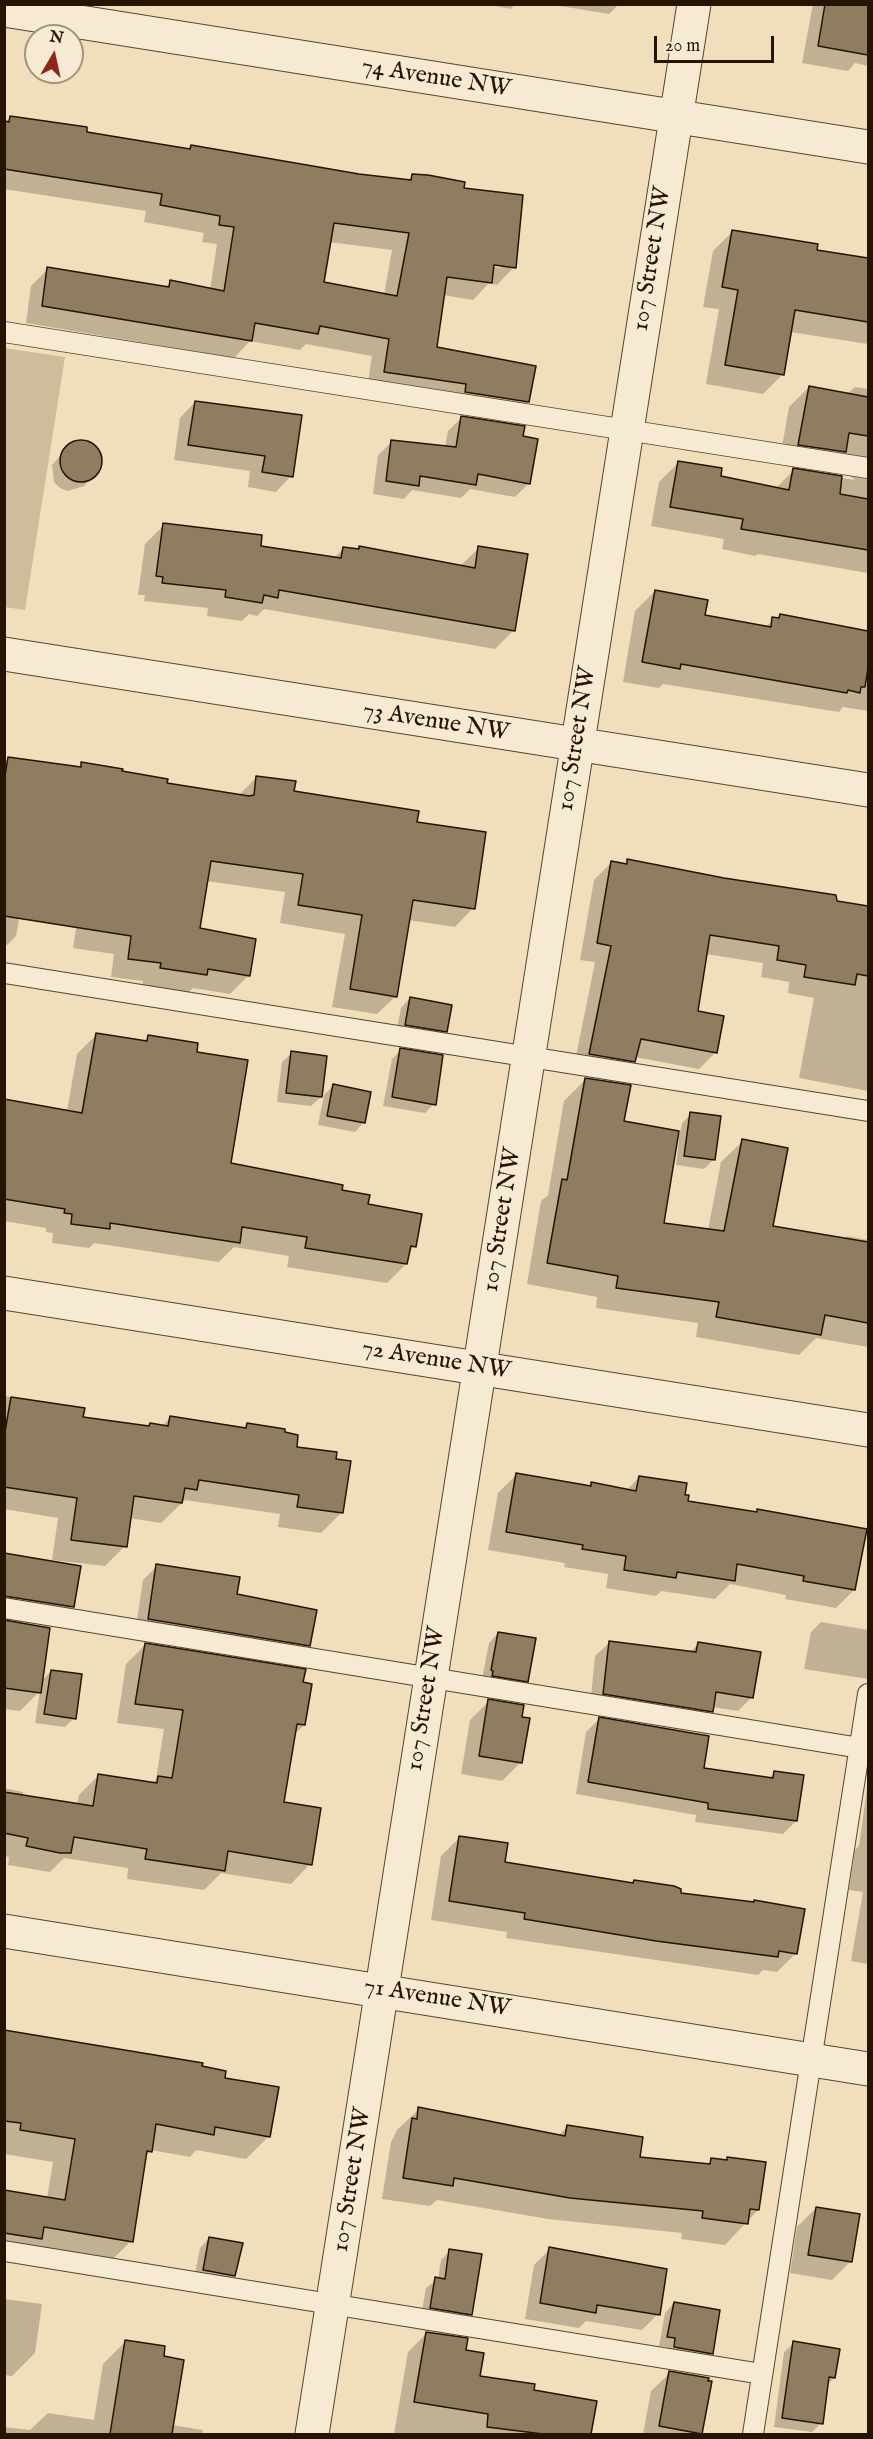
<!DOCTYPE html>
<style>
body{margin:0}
#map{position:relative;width:873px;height:2439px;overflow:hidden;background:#f1debb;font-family:"IM FELL English",serif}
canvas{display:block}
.frame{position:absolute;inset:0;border:6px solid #251400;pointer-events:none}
.north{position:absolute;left:24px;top:24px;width:60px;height:60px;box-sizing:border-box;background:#f6ead3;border:2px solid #a2947f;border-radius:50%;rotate:9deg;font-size:16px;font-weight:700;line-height:24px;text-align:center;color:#251400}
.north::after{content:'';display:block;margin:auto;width:21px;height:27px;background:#8f2418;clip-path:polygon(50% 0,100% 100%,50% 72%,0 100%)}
.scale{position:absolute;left:654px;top:36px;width:120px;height:27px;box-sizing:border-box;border:3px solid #251400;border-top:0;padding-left:8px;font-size:18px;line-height:21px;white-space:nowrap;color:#251400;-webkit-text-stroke:4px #f6ead3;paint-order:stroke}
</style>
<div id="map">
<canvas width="873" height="2439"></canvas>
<div class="frame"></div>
<div class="north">N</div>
<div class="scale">20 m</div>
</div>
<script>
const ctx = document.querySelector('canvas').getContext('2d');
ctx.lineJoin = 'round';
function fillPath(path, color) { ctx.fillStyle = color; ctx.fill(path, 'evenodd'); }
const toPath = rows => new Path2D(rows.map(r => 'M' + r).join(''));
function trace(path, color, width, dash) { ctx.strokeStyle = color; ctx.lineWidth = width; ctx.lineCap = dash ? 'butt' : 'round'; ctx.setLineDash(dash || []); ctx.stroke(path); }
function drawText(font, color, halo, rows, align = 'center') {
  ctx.font = font + ' "IM FELL English",serif'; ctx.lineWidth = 5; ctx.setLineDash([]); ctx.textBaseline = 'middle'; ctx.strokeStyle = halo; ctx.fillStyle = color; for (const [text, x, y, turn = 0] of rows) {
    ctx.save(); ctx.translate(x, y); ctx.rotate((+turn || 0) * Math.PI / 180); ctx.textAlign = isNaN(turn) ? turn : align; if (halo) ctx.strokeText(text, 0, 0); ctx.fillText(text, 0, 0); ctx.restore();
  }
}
const green = toPath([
 [4,348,65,357,25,610,5,607]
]);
const shadow = toPath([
 [485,4,515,4,511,9],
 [548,4,619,4,609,14],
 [813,4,868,4,868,66,855,63,848,71,802,63],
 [10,118,188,150,192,147,358,175,407,181,413,176,463,189,514,267,497,285,489,283,473,300,443,295,436,348,528,402,510,419,367,389,372,356,306,344,300,350,250,341,234,358,26,323,31,286,48,269,164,288,171,282,210,290,217,244,202,242,204,233,144,222,146,211,4,189,4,123],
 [329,242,392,250,384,295,323,283],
 [487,263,501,265,501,268,486,266],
 [732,232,815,251,868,259,868,344,790,332,783,374,763,394,706,384,719,309,703,307,713,251],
 [809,387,847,394,855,387,868,389,868,573,758,554,755,556,722,549,724,539,651,526,659,482,679,462,719,477,775,489,794,470,855,480,850,476,779,464,789,407],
 [195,402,301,416,291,476,276,492,248,487,250,471,174,460,180,418],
 [461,418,521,438,528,484,515,497,470,489,461,498,412,490,404,499,373,494,378,455,392,442,445,447,448,431],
 [79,441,96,448,101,464,84,486,68,491,60,488,54,482,52,465,68,447],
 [164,525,259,547,333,559,344,548,358,550,360,548,460,566,479,548,514,630,495,649,264,609,257,616,249,614,242,621,207,616,208,608,144,601,145,595,138,595,145,544],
 [655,591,703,616,765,627,780,615,867,633,868,624,868,711,843,707,839,712,663,684,659,688,623,682,635,611],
 [4,760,78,768,82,764,165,785,238,796,257,777,293,793,416,823,473,908,455,927,408,920,396,996,377,1014,332,1007,345,934,280,923,285,892,206,881,199,930,249,975,230,994,193,988,188,993,142,986,143,981,111,977,114,954,73,948,85,872,4,858],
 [628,861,868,908,868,1091,799,1078,814,998,788,993,789,982,761,977,763,963,706,954,696,1012,716,1052,699,1069,635,1057,616,1078,573,1071,595,962,580,960,594,880,611,863,624,865],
 [4,895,23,897,16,936,7,945,4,945],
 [410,998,446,1031,436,1040,396,1034,401,1008],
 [97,1034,143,1042,148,1037,195,1053,229,1164,341,1192,367,1205,414,1246,408,1252,406,1264,387,1283,287,1267,289,1256,234,1247,219,1262,94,1243,89,1248,52,1243,53,1233,46,1232,46,1228,4,1221,4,1100,67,1111,77,1054],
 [401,1050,434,1104,425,1113,383,1106,392,1059],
 [292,1053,321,1097,311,1106,277,1102,282,1062],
 [585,1080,623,1122,680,1133,682,1123,691,1114,713,1160,704,1169,676,1165,679,1138,677,1138,662,1224,708,1230,721,1162,743,1141,771,1228,844,1240,847,1236,868,1240,868,1347,816,1338,799,1355,696,1337,698,1323,596,1308,597,1297,527,1284,541,1201,548,1195,564,1101],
 [333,1086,364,1122,355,1132,318,1125,324,1095],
 [4,1396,83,1409,82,1418,147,1428,150,1424,162,1426,170,1418,243,1429,247,1425,295,1448,341,1513,321,1533,278,1527,280,1514,185,1500,161,1523,129,1518,125,1546,105,1566,52,1560,58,1518,4,1509],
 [517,1474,588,1487,592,1484,626,1491,639,1477,683,1496,687,1502,755,1513,758,1510,854,1590,836,1608,785,1599,786,1595,730,1584,715,1599,661,1591,656,1596,606,1588,608,1574,564,1567,565,1563,488,1550,498,1493],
 [4,1558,72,1607,54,1625,21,1621,21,1623,41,1682,51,1671,74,1718,65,1727,35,1723,40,1691,20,1711,4,1709],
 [157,1566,308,1645,294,1659,135,1633,143,1580],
 [821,1622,868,1630,868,1679,804,1669,811,1632],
 [498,1633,527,1681,517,1690,482,1679,489,1643],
 [609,1643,689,1653,699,1643,752,1697,738,1711,712,1707,712,1711,698,1725,590,1707,595,1656],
 [145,1645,301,1684,304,1725,294,1735,283,1804,310,1864,291,1884,221,1873,204,1890,127,1879,128,1868,64,1858,50,1872,8,1865,9,1857,4,1856,4,1788,23,1792,23,1796,77,1805,79,1795,98,1776,152,1784,156,1779,164,1729,117,1723,126,1664],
 [489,1701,521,1762,502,1781,461,1774,470,1720],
 [599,1719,703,1770,768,1779,774,1773,796,1821,783,1834,695,1822,696,1815,576,1794,586,1732],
 [868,1781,868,1964,851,1961,863,1892,849,1890,855,1850,859,1846],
 [460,1837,503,1863,631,1885,634,1882,679,1894,752,1903,754,1901,796,1953,777,1972,763,1970,758,1975,506,1938,507,1932,431,1920,441,1856],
 [4,2033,200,2067,223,2079,269,2136,246,2159,196,2150,190,2157,151,2150,145,2157,131,2241,108,2264,4,2259,4,2192,47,2198,53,2162,4,2154],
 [419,2109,557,2137,567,2127,638,2158,706,2165,712,2160,725,2161,728,2158,758,2210,725,2245,681,2239,682,2233,548,2219,437,2200,430,2206,382,2199,391,2142,397,2130],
 [816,2208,851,2261,832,2280,790,2273,797,2227],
 [209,2238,234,2275,224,2285,194,2279,200,2248],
 [550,2249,658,2314,642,2330,586,2321,579,2328,525,2319,534,2265],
 [450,2251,471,2314,461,2323,421,2317,426,2288,438,2279,441,2260],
 [4,2299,42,2304,35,2353,12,2376,4,2375],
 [674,2303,712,2353,702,2363,665,2357,667,2347,659,2346,665,2313],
 [427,2333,465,2352,478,2377,532,2391,595,2402,590,2434,394,2434,408,2352],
 [126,2341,162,2358,172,2425,203,2430,202,2434,4,2434,4,2427,30,2430,48,2413,94,2420,103,2364],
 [794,2343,834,2378,827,2385,821,2423,812,2432,774,2427,784,2352],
 [670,2373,700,2434,643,2434,651,2391]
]);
const building = toPath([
 [825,4,868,4,868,55,818,46,825,4],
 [10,116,87,127,87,132,190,149,191,145,359,174,411,180,412,174,428,175,465,182,464,188,523,195,516,268,494,265,492,283,447,277,437,347,536,366,529,402,465,392,466,384,384,372,389,339,320,326,318,334,255,323,252,341,42,306,47,267,169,287,170,280,224,291,234,227,219,225,220,216,160,205,162,194,4,169,4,121,9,122,10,116],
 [334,223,409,233,397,296,324,282,334,223],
 [732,230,818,244,817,250,868,258,868,322,795,310,784,375,725,365,738,290,722,287,732,230],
 [809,386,868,397,868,436,849,433,846,452,798,445,809,386],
 [195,401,302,415,293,477,262,472,265,456,188,445,195,401],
 [461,416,525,426,523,436,538,439,530,484,478,474,476,485,420,476,419,486,386,481,391,440,456,447,461,416],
 '60 461a21 21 0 1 1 42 0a21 21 0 1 1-42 0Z',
 [678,461,722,468,721,476,789,490,793,468,842,476,840,494,868,499,868,550,741,529,743,519,670,507,678,461],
 [163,523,262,535,261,546,341,558,343,547,359,549,359,546,475,568,478,546,528,554,515,631,279,590,278,598,264,595,262,603,225,597,226,590,162,583,163,577,156,576,163,523],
 [655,590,708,600,705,615,771,627,772,617,779,618,780,614,868,631,868,668,865,687,861,687,860,693,848,690,847,693,681,664,680,669,642,662,655,590],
 [8,757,81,767,81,762,123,769,122,771,168,779,167,783,249,796,254,795,256,776,296,781,294,791,419,811,417,822,486,832,475,909,413,900,397,997,350,989,362,915,298,905,303,874,211,861,200,928,256,939,250,976,208,969,207,975,160,968,161,963,128,959,131,936,4,916,4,782,8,757],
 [627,859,724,878,836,895,837,901,868,906,868,976,857,974,855,985,804,977,806,965,777,960,779,946,710,935,698,1011,724,1016,717,1053,641,1039,635,1062,589,1054,611,946,597,943,611,861,627,864,627,859],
 [410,997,452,1005,447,1032,405,1025,410,997],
 [96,1033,147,1041,148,1035,198,1043,197,1052,248,1060,231,1163,343,1185,342,1190,370,1195,368,1204,422,1214,416,1247,411,1246,407,1264,305,1248,307,1237,242,1227,240,1243,110,1223,110,1229,71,1224,72,1214,64,1213,65,1209,4,1199,4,1099,82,1113,96,1033],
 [400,1048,443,1055,436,1105,392,1097,400,1048],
 [291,1051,327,1056,322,1097,286,1093,291,1051],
 [585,1078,631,1085,624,1121,679,1131,664,1223,724,1231,742,1139,788,1148,773,1226,868,1242,868,1323,825,1315,821,1335,716,1317,719,1302,616,1288,618,1276,547,1263,562,1179,567,1180,585,1078],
 [333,1084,371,1092,365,1123,327,1116,333,1084],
 [690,1112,721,1116,715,1160,684,1156,690,1112],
 [11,1397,85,1408,83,1417,149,1426,150,1423,168,1426,170,1416,246,1428,247,1423,285,1429,285,1432,298,1435,297,1447,337,1452,336,1459,351,1461,343,1513,297,1507,299,1495,199,1480,197,1490,185,1488,182,1503,134,1496,127,1547,71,1540,77,1498,4,1487,4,1437,11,1397],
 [516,1473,591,1486,591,1482,636,1491,639,1476,687,1483,685,1495,689,1495,688,1501,757,1512,757,1509,867,1529,855,1590,803,1581,804,1576,737,1564,735,1581,677,1572,676,1578,624,1570,626,1556,582,1549,583,1545,506,1532,516,1473],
 [4,1553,81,1566,74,1607,4,1596,4,1553],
 [156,1564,240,1577,237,1594,317,1610,310,1646,148,1619,156,1564],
 [4,1620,50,1628,41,1693,4,1688,4,1620],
 [498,1632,536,1638,528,1682,492,1676,493,1671,491,1670,498,1632],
 [609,1641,696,1652,698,1642,761,1652,753,1698,716,1692,713,1712,603,1694,609,1641],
 [145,1643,306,1669,303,1682,312,1684,305,1725,297,1724,284,1802,321,1808,312,1865,228,1851,225,1871,145,1859,147,1849,74,1837,71,1853,60,1853,26,1846,28,1838,4,1833,4,1792,93,1806,98,1774,157,1783,158,1776,172,1778,183,1710,135,1704,145,1643],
 [51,1670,82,1674,76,1719,44,1714,51,1670],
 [488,1699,524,1705,522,1717,530,1718,522,1763,479,1756,488,1699],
 [599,1717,709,1736,704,1768,773,1778,774,1771,804,1775,797,1821,708,1809,708,1803,588,1782,599,1717],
 [459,1836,508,1843,505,1862,633,1883,634,1880,674,1886,681,1889,681,1893,754,1902,754,1900,805,1909,797,1954,779,1951,778,1957,656,1941,524,1919,525,1913,449,1901,459,1836],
 [4,2030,203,2063,202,2066,226,2071,225,2078,279,2087,270,2137,215,2127,214,2135,156,2124,152,2152,147,2151,133,2242,44,2227,42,2239,4,2233,4,2190,65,2200,75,2139,20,2130,21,2123,4,2121,4,2030],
 [418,2107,565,2136,567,2125,643,2137,640,2157,710,2164,711,2158,727,2160,727,2157,766,2162,759,2210,750,2209,748,2224,702,2218,703,2211,570,2198,454,2178,453,2186,403,2178,412,2118,417,2119,418,2107],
 [816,2207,860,2214,852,2262,808,2255,816,2207],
 [209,2237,243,2243,235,2276,203,2270,209,2237],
 [549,2247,667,2269,660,2315,597,2305,596,2313,540,2303,549,2247],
 [449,2249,482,2254,472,2315,430,2308,435,2277,445,2279,449,2249],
 [674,2302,720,2310,713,2354,674,2347,675,2338,667,2337,674,2302],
 [426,2332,468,2338,466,2350,484,2353,480,2376,535,2384,534,2390,597,2401,591,2434,543,2434,487,2427,488,2414,414,2402,426,2332],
 [125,2340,165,2346,164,2356,184,2360,172,2434,110,2434,125,2340],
 [793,2341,840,2349,835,2378,829,2377,823,2424,782,2418,793,2341],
 [669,2371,709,2378,708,2381,712,2381,702,2434,659,2426,669,2371]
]);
const service = toPath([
 [4,332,868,468],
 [4,973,868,1111],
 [4,1608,860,1748],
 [4,2251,762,2374],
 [753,2434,868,1694]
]);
const minor = toPath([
 [4,10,868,147],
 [4,654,868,790],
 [4,1293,868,1430],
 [4,1931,868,2069],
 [312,2434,694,4]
]);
const streetNames = [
 ["74 Avenue NW",436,79,9],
 ["107 Street NW",653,259,-81],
 ["73 Avenue NW",436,723,9],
 ["107 Street NW",578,739,-81],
 ["107 Street NW",503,1220,-81],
 ["72 Avenue NW",436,1361,9],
 ["107 Street NW",427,1699,-81],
 ["71 Avenue NW",437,1999,9],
 ["107 Street NW",353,2180,-81]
];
fillPath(green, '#cebc9b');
fillPath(shadow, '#0003');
fillPath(building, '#8f7d61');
trace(building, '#251400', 1.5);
trace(service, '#58462f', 22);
trace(minor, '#58462f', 35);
trace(service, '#f6ead3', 20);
trace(minor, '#f6ead3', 33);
drawText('24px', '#251400', '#f6ead3', streetNames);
</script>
